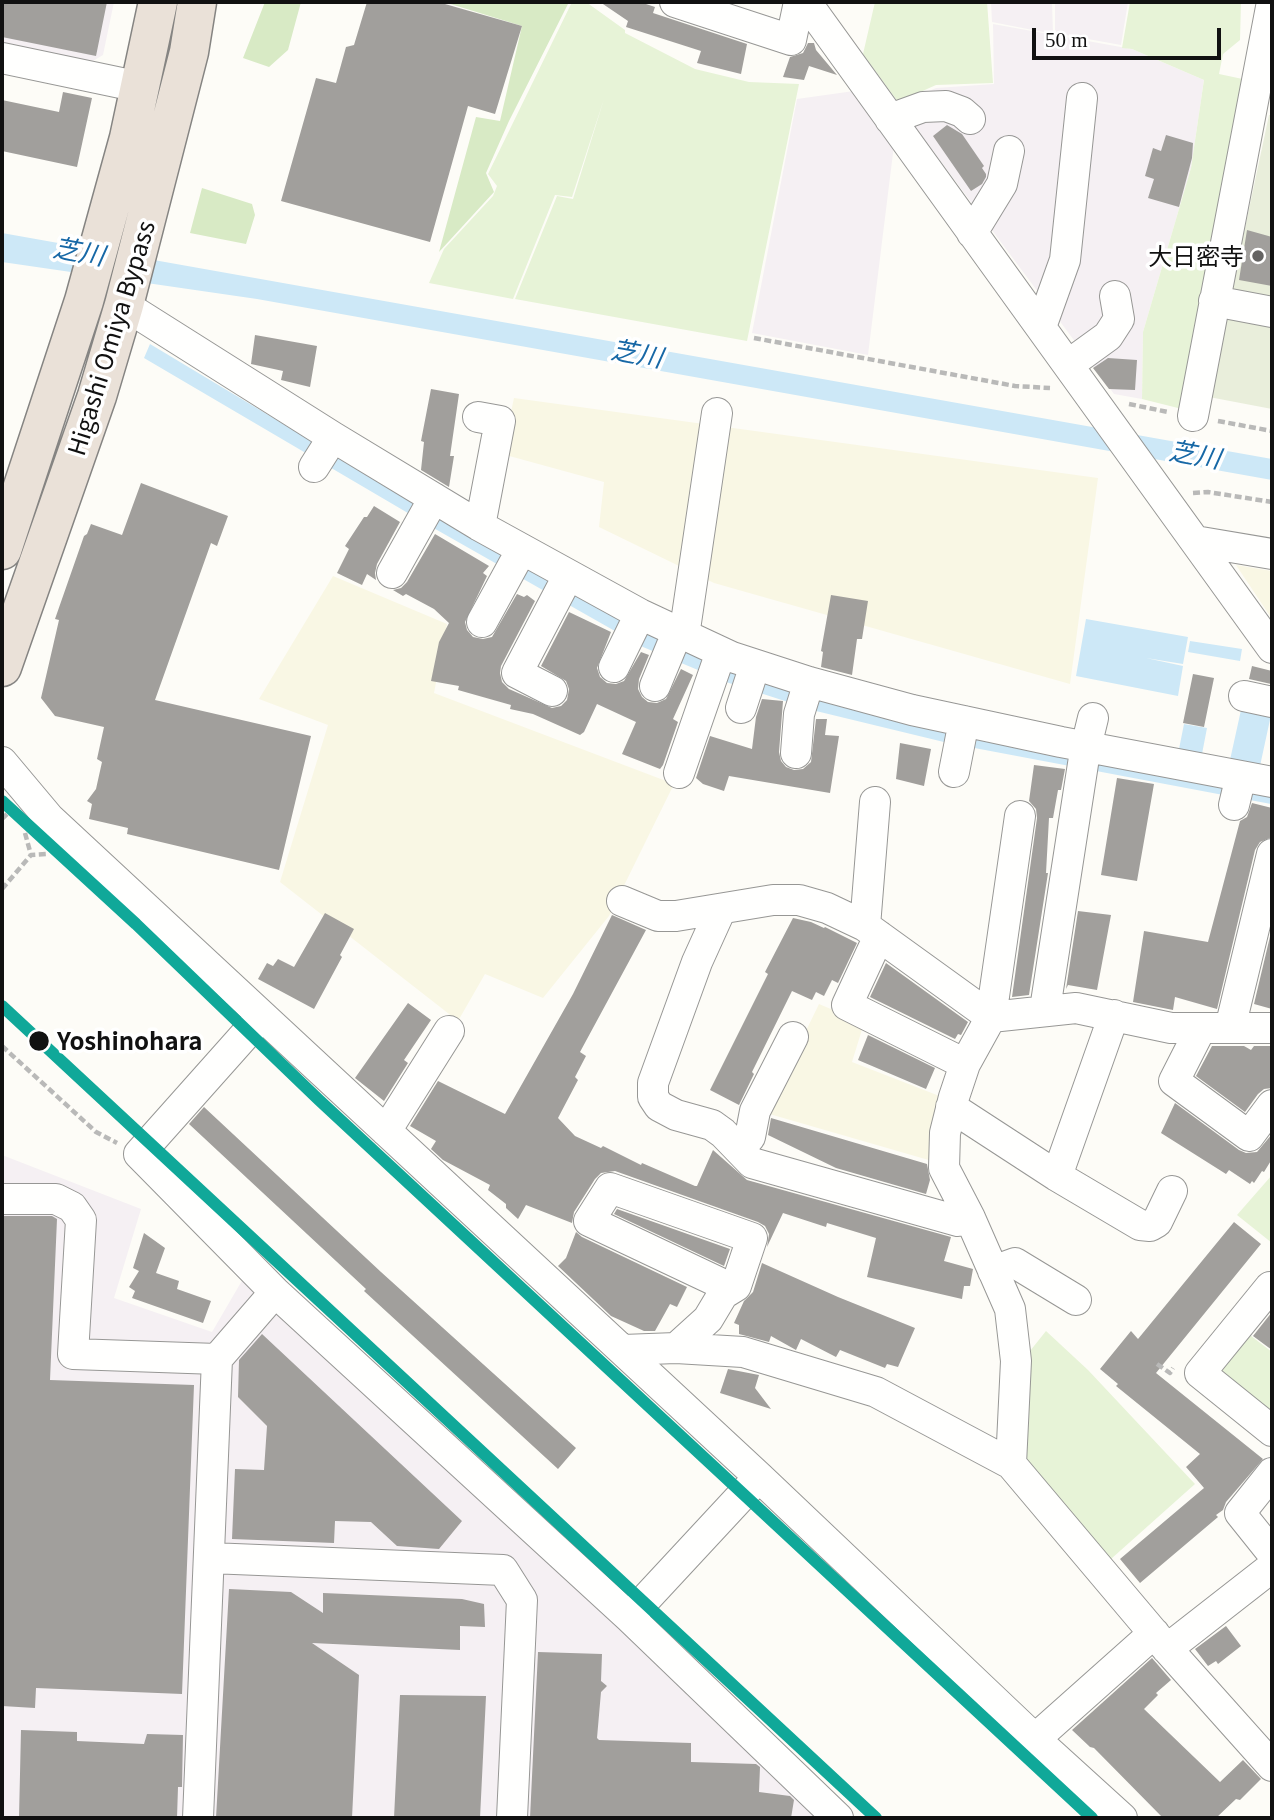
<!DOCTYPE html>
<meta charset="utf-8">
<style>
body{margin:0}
#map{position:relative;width:1274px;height:1820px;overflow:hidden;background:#fdfcf7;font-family:Georgia,serif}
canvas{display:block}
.frame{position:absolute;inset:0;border:4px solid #111;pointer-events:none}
.scale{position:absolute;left:1032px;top:28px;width:189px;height:32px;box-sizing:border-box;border:4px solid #111;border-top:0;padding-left:9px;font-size:21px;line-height:24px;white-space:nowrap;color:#111;-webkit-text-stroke:5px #fff;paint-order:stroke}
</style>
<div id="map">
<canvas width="1274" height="1820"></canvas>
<div class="frame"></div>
<div class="scale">50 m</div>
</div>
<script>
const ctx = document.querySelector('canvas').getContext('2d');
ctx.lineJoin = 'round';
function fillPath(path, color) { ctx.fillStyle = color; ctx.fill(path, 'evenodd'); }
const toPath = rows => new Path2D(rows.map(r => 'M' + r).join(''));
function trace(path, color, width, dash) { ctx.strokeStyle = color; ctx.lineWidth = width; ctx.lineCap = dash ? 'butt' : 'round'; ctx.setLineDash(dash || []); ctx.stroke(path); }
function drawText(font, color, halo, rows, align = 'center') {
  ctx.font = font + ' Georgia,"Noto Sans JP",serif'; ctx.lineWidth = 7; ctx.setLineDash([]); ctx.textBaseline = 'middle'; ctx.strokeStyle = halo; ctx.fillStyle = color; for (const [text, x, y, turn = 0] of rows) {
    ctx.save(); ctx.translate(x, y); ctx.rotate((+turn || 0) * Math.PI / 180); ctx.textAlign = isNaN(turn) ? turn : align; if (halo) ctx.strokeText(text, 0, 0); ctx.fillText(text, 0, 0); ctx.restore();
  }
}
const industrial = toPath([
 [2,2,114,2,103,55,93,61,2,43],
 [991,2,1052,2,1053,34,992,22],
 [1055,2,1128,2,1121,45,1055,33],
 [993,24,1132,49,1204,80,1191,168,1143,332,1142,399,1114,394,898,104,936,88,994,84],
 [854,91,894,145,868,355,752,333,797,99],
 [2,1155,141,1209,114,1298,212,1332,247,1272,823,1818,2,1818]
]);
const farmland = toPath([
 [514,398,1098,478,1070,684,714,583,599,527,604,482,502,454],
 [1236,565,1272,571,1272,619],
 [333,576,447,624,434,693,674,784,609,916,543,998,485,974,458,1021,280,882,328,725,259,699],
 [819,1004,864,1023,852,1062,942,1097,939,1163,766,1113]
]);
const green = toPath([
 [572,2,586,2,625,30,625,33,695,69,749,82,799,84,747,341,515,299,557,196,573,199,604,99,572,197,555,195,513,299,429,283,444,249,493,196,497,186,488,174],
 [875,2,987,2,993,83,936,85,898,102,863,54],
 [1130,2,1241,2,1240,40,1223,54,1219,74,1252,81,1190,411,1142,399,1143,332,1191,168,1204,80,1132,49,1122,48],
 [1272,1175,1272,1243,1237,1215],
 [1242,1329,1272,1352,1272,1420,1215,1375],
 [1046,1331,1088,1370,1195,1484,1111,1559,1023,1461,1026,1356]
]);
const forest = toPath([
 [265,2,301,2,288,50,269,67,243,58],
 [444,2,569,2,509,121,486,173,494,192,439,252,476,117,500,121,522,26],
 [202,188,252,204,255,215,246,244,190,233]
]);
const cemetery = toPath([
 [1269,115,1272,115,1272,409,1209,397]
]);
const water = toPath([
 [2,233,1272,459,1272,480,257,299,2,262],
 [150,344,335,455,668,643,1272,790,1271,804,948,743,816,711,729,683,643,647,430,526,144,358],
 [1086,619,1188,637,1183,664,1146,658,1183,666,1178,696,1076,676],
 [1190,641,1242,649,1240,661,1188,652],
 [1241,710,1271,715,1260,766,1230,760],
 [1184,724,1207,728,1202,754,1179,749]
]);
const building = toPath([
 [2,2,107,2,96,56,2,37],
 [367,2,438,2,522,26,495,114,468,106,430,242,281,201,316,78,336,83,346,47,354,45],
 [600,2,640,2,655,7,653,13,747,44,741,74,697,63,701,51,626,27,628,21],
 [808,43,814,43,816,50,837,75,809,66,804,80,783,77,790,57,803,53],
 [63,92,92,98,77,167,2,151,2,100,59,112],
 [947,125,962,134,984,166,982,168,986,174,986,177,982,184,971,191,933,136],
 [1166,135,1193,143,1192,158,1179,207,1148,198,1154,179,1145,176,1153,148,1161,151],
 [1247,230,1272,237,1272,286,1239,280],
 [255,335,317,346,310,387,281,380,283,371,251,364],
 [1108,358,1137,360,1135,390,1109,389,1093,368],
 [431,389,459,394,450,456,454,456,449,487,421,470,424,442,421,441],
 [141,483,228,516,217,546,211,543,155,700,311,736,279,870,127,834,128,828,89,819,92,804,87,801,96,789,102,762,97,759,104,727,55,716,41,698,59,620,55,619,84,536,87,534,91,524,122,535],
 [374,506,400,522,377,564,375,573,376,580,367,574,362,585,337,573,349,549,345,546,364,517,367,517],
 [435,534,489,566,483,573,487,576,465,622,467,630,473,637,483,639,492,637,517,594,524,597,527,595,535,601,501,666,500,673,502,682,509,689,552,708,561,706,567,700,569,689,566,681,541,666,569,612,611,632,597,668,600,677,607,683,616,684,624,681,641,652,649,655,639,679,638,689,642,697,648,702,657,703,666,699,681,669,693,675,673,719,678,722,663,765,660,769,622,754,636,722,597,704,584,732,580,735,533,714,510,709,511,705,458,690,459,686,431,681,439,642,449,623,434,609,406,594,403,596,393,590,401,588,407,582],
 [831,595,868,601,862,639,857,639,852,675,821,667,823,652,821,651],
 [1252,666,1272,671,1271,684,1249,679],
 [1193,674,1214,678,1204,727,1183,723],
 [762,699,783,701,779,752,781,761,786,767,794,770,803,769,811,762,816,719,827,719,825,735,839,736,830,793,729,776,724,791,703,784,696,778,710,736,752,749,756,717],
 [900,743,931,749,924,786,896,779],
 [1034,765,1065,769,1061,790,1058,790,1053,818,1049,818,1046,873,1048,873,1029,995,1012,997,1037,818,1036,809,1029,801],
 [1117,778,1154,784,1137,881,1101,875],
 [1252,803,1272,808,1272,837,1260,842,1255,850,1217,1009,1175,997,1173,1010,1133,1002,1144,931,1208,942,1240,821,1247,817],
 [1078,911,1111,915,1097,990,1068,985,1066,989],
 [325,913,354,929,340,955,342,957,314,1009,258,979,267,963,273,966,278,959,294,967],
 [612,915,646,930,580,1052,586,1056,575,1077,578,1080,558,1118,575,1136,601,1148,603,1146,641,1165,642,1163,695,1186,697,1186,713,1150,747,1180,951,1237,944,1261,973,1269,970,1286,964,1286,962,1299,867,1277,876,1238,827,1223,826,1227,783,1213,767,1247,769,1234,765,1226,758,1222,615,1171,601,1173,595,1179,574,1212,572,1223,526,1205,518,1219,506,1208,506,1204,488,1190,490,1185,443,1160,431,1149,436,1141,410,1126,438,1081,505,1114,573,994],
 [793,918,811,922,824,928,825,927,857,943,838,983,832,980,824,996,816,992,812,1000,792,991,752,1072,754,1074,739,1105,710,1090,768,974,765,972],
 [1272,928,1272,1009,1254,1004],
 [886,963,968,1022,961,1035,958,1034,955,1039,870,997],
 [408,1003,431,1020,404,1060,408,1063,384,1101,355,1078],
 [868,1035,935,1068,926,1089,858,1060],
 [1272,1046,1272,1088,1264,1089,1258,1094,1245,1112,1196,1076,1212,1046,1244,1046,1251,1050,1254,1046],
 [1175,1103,1239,1150,1246,1153,1257,1152,1272,1134,1272,1159,1264,1172,1262,1171,1254,1183,1252,1181,1250,1184,1229,1170,1226,1174,1161,1133],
 [204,1107,381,1272,576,1448,558,1469,364,1291,366,1289,189,1124],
 [771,1118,927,1164,930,1180,926,1194,836,1168,768,1135],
 [617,1209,730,1249,724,1266,614,1214],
 [2,1216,52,1216,57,1219,50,1380,194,1385,182,1694,36,1688,35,1708,2,1706],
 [1234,1222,1261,1244,1156,1373,1263,1459,1226,1502,1223,1510,1216,1515,1218,1517,1140,1583,1120,1559,1204,1488,1186,1467,1200,1454,1116,1386,1118,1384,1100,1369,1131,1331,1138,1339],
 [576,1232,582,1237,687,1287,677,1307,670,1304,655,1331,644,1331,611,1316,558,1266,566,1258],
 [144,1233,165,1248,156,1273,179,1281,177,1289,211,1301,203,1323,132,1298,135,1291,129,1287,139,1271,133,1268],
 [762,1263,838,1297,915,1328,898,1367,887,1364,885,1368,840,1350,836,1357,801,1339,796,1350,771,1336,769,1342,739,1334,739,1325,734,1323,744,1301,753,1292],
 [1272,1312,1272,1350,1253,1336],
 [262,1334,462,1521,439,1549,397,1546,371,1522,335,1521,334,1543,232,1539,235,1469,264,1470,267,1426,238,1397,239,1360],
 [728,1369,759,1375,755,1388,771,1409,720,1393],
 [229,1589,291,1592,323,1613,323,1593,462,1599,484,1604,485,1627,460,1626,460,1650,312,1643,359,1675,352,1818,216,1818],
 [1226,1626,1241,1646,1218,1664,1216,1661,1208,1666,1195,1649],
 [538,1652,602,1654,601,1681,607,1686,601,1692,597,1738,599,1740,691,1743,691,1762,756,1764,760,1767,759,1792,790,1796,794,1800,791,1818,530,1818],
 [1152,1658,1171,1680,1156,1693,1158,1695,1144,1709,1220,1782,1243,1760,1261,1779,1240,1800,1236,1799,1216,1818,1163,1818,1094,1748,1090,1747,1072,1730],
 [400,1695,486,1696,480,1818,394,1818],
 [21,1730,77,1732,77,1741,144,1744,147,1734,183,1735,182,1787,178,1787,177,1818,19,1818]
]);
const path = toPath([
 [754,338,1015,386,1050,388],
 [1129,404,1168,412],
 [1218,421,1272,431],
 [1193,493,1208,492,1272,502],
 [2,819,9,812],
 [25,833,31,855],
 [2,889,31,855,47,854],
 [2,1046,96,1132,117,1143],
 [1157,1364,1170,1373,1173,1368]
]);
const minor = toPath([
 [675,2,791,40,799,2],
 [806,2,1272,648],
 [2,58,140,87],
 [890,119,923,107,946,106,962,112,970,119],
 [972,233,1002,184,1009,151],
 [1214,301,1272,312],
 [124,305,333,437,480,526,640,614,732,657,809,682,912,710,1061,742,1272,782],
 [1041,327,1065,260,1082,98],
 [1068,365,1108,336,1119,319,1115,296],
 [1193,416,1272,2],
 [478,417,500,421,480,526],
 [314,467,333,437],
 [1195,541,1272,554],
 [392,573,434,498],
 [482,622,522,549],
 [684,636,717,413],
 [614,667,640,614],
 [655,686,677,633],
 [552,691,517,673,568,576],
 [1244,696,1272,702],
 [741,708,755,665],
 [796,753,799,714,809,682],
 [2,762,49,818,759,1477,1035,1739,1122,1818],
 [954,772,964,721],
 [679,773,721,652],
 [1234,805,1241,776],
 [622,901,658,916,676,916,773,900,799,900,827,908,865,926,991,1017,1020,816],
 [721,909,697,962,653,1083,653,1097,659,1106,676,1115,712,1125,723,1133,752,1163,958,1221,970,1218],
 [865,926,875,802],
 [879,936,847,1005,965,1064],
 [1045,1009,1085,751,1093,718],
 [261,1017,139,1154,275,1292,629,1617,838,1818],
 [1201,1028,1174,1081,1249,1136,1272,1105],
 [1230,1028,1272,854],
 [951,1107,1057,1176,1140,1225,1150,1226,1157,1222,1172,1191],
 [386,1131,449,1031],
 [740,1149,750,1137,755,1111,793,1037],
 [1057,1176,1114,1015],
 [2,1199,56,1199,72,1207,81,1220,73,1354,217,1359],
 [993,1271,1015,1263,1076,1300],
 [1272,1289,1270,1287,1200,1373,1272,1431],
 [676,1348,708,1319,723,1294,718,1282,589,1221,610,1188,752,1238,736,1286,723,1294],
 [623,1350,676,1348,743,1352,876,1392,1011,1464,1162,1643,1272,1766],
 [1011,1464,1016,1361,1010,1309,970,1218,944,1168,945,1133,954,1097,965,1064,991,1017,1076,1008,1171,1028,1272,1028],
 [1272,1473,1240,1513,1272,1553],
 [210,1558,503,1570,522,1600,512,1818],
 [629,1617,759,1477],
 [1167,1649,1272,1567],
 [1035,1739,1154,1633],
 [198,1818,217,1359,275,1292]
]);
const highway = toPath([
 [2,550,84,301,129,138,158,2],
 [2,667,97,396,124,305,189,52,197,2]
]);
const rail1 = toPath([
 [2,801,136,924,319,1100,1092,1818],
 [2,1006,876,1818]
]);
const markers = [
 [1258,256,7,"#646362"],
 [39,1041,11,"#111"]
];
const poiNames = [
 ["大日密寺",1244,256]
];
const streetNames = [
 ["Higashi Omiya Bypass",111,338,-73]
];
const stopNames = [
 ["Yoshinohara",57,1041]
];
const waterNames = [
 ["芝川",79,251,10],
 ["芝川",637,353,10],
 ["芝川",1195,454,10]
];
fillPath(industrial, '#f5f0f3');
fillPath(farmland, '#f9f7e4');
fillPath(green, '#e7f3d7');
fillPath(forest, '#d8eac5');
fillPath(cemetery, '#e9eedb');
fillPath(water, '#cde8f7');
fillPath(building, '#a19f9c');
trace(minor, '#979795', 32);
trace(highway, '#858482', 41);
trace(path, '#b9b9b8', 4.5, [7, 3.5]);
trace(minor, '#fffffe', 30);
trace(highway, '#eae1d8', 38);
trace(rail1, '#10a899', 12);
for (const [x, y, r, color] of markers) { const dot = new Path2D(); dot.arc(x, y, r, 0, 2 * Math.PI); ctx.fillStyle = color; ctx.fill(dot); trace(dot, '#fff', 2.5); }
drawText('24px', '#111', '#fff', poiNames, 'right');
drawText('24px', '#111', '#fff', streetNames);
drawText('bold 24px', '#111', '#fff', stopNames, 'left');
drawText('italic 26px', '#1768a6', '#fff', waterNames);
</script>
